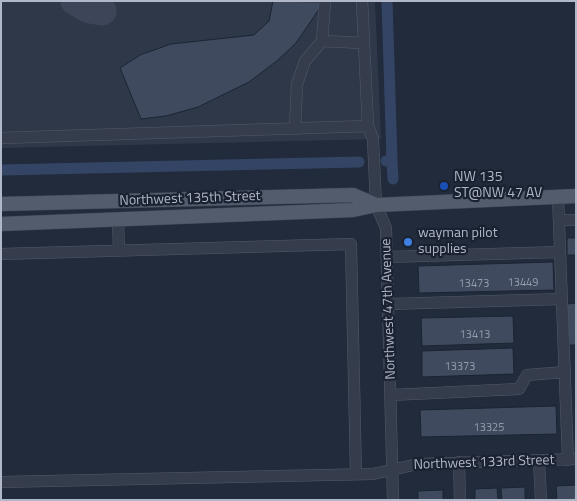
<!DOCTYPE html>
<style>
body{margin:0}
#map{position:relative;width:577px;height:501px;overflow:hidden;background:#212b3c;font-family:"Titillium Web",sans-serif}
canvas{display:block}
.frame{position:absolute;inset:0;border:2px solid #b0b7c8;pointer-events:none}
</style>
<div id="map">
<canvas width="577" height="501"></canvas>
<div class="frame"></div>
</div>
<script>
const ctx = document.querySelector('canvas').getContext('2d');
ctx.lineJoin = 'round';
function fillPath(path, color) { ctx.fillStyle = color; ctx.fill(path, 'evenodd'); }
const toPath = rows => new Path2D(rows.map(r => 'M' + r).join(''));
function trace(path, color, width, dash) { ctx.strokeStyle = color; ctx.lineWidth = width; ctx.lineCap = dash ? 'butt' : 'round'; ctx.setLineDash(dash || []); ctx.stroke(path); }
function drawText(font, color, halo, rows, align = 'center') {
  ctx.font = font + ' "Titillium Web",sans-serif'; ctx.lineWidth = 4.5; ctx.setLineDash([]); ctx.textBaseline = 'middle'; ctx.strokeStyle = halo; ctx.fillStyle = color; for (const [text, x, y, turn = 0] of rows) {
    ctx.save(); ctx.translate(x, y); ctx.rotate((+turn || 0) * Math.PI / 180); ctx.textAlign = isNaN(turn) ? turn : align; if (halo) ctx.strokeText(text, 0, 0); ctx.fillText(text, 0, 0); ctx.restore();
  }
}
const airport = toPath([
 [1,1,375,1,381,139,1,148]
]);
const canal = toPath([
 [386,161,392,161,387,1],
 [392,161,393,179],
 [1,170,359,162]
]);
const taxiway = toPath([
 [75,1,89,9,102,11]
]);
const building = toPath([
 [273,1,324,2,296,43,278,60,249,82,198,107,166,116,141,119,120,68,140,55,171,44,254,35,269,21,273,1],
 [567,238,576,238,576,255,567,255,567,238],
 [553,262,554,290,419,293,418,266,553,262],
 [576,303,576,345,569,345,567,304,576,303],
 [513,316,514,343,422,346,421,318,513,316],
 [513,348,514,374,422,377,422,351,513,348],
 [556,406,557,434,421,437,420,410,556,406],
 [576,485,576,500,557,500,556,486,576,485],
 [525,487,525,500,502,500,501,488,525,487],
 [497,488,498,500,475,500,475,489,497,488],
 [443,490,443,500,418,500,418,491,443,490]
]);
const minor = toPath([
 [362,1,368,126,373,139,376,205,386,228,393,500],
 [322,41,364,43],
 [295,129,297,84,305,61,322,41,325,1],
 [1,138,368,126],
 [558,197,568,460],
 [559,220,576,220],
 [118,221,119,250],
 [1,254,351,244,356,474],
 [387,257,560,252],
 [389,304,562,299],
 [391,395,519,389,527,375,565,372],
 [539,460,541,500],
 [459,462,460,500],
 [1,482,373,474,418,464,576,459]
]);
const major = toPath([
 [1,204,353,195,376,205],
 [1,224,353,210,376,205,576,196]
]);
const markers = [
 [444,186,5,"#1a4fb4"],
 [408,242,5,"#3f7fe0"]
];
const numberNames = [
 ["13449",523,283],
 ["13473",474,284],
 ["13413",475,335],
 ["13373",460,367],
 ["13325",489,428]
];
const poiNames = [
 ["NW 135",454,178],
 ["ST@NW 47 AV",454,194],
 ["wayman pilot",418,234],
 ["supplies",418,250]
];
const streetNames = [
 ["Northwest 135th Street",190,199,-2],
 ["Northwest 47th Avenue",389,309,-92],
 ["Northwest 133rd Street",484,463,-2]
];
fillPath(airport, '#2f3849');
trace(canal, '#344464', 11);
trace(taxiway, '#3c4658', 29);
fillPath(building, '#3f4a5e');
trace(building, '#1c2433', 1);
trace(minor, '#535a6a', 12);
trace(major, '#3e4655', 15);
trace(minor, '#353d4c', 11);
trace(major, '#525c6c', 14);
for (const [x, y, r, color] of markers) { const dot = new Path2D(); dot.arc(x, y, r, 0, 2 * Math.PI); ctx.fillStyle = color; ctx.fill(dot); trace(dot, '#1a2231', 2); }
drawText('11px', '#949cae', null, numberNames);
drawText('14px', '#b0b7c8', '#1a2231', poiNames, 'left');
drawText('14px', '#b0b7c8', '#1a2231', streetNames);
</script>
